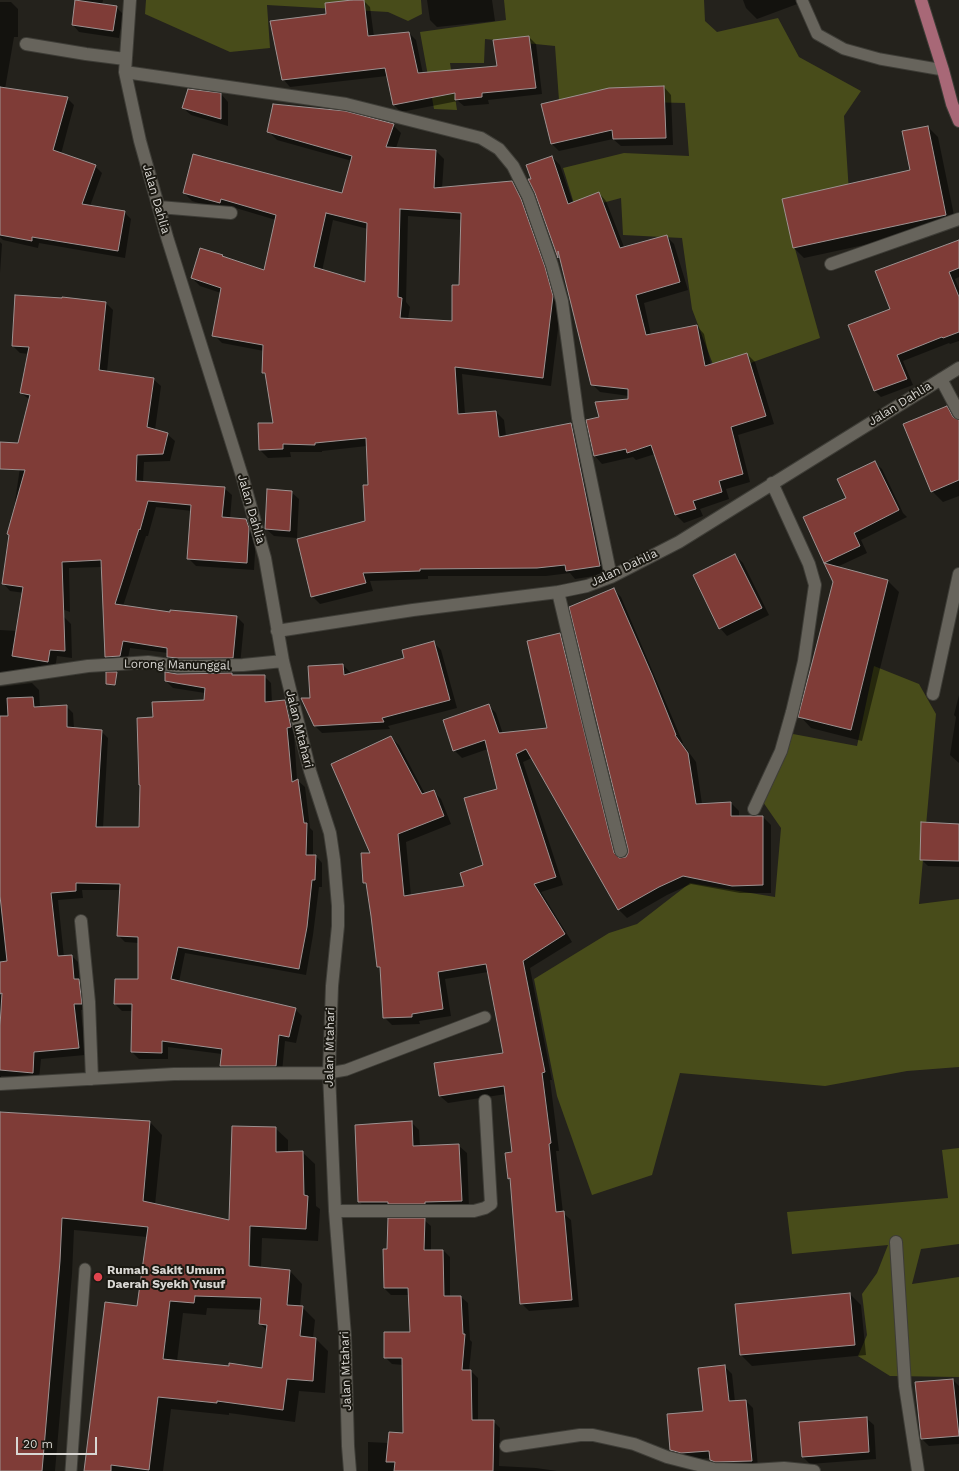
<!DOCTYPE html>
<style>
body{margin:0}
#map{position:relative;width:959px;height:1471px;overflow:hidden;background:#24221c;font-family:"Work Sans",sans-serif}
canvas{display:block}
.scale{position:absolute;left:16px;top:1437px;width:81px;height:18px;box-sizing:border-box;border:2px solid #d9d7d3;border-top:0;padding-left:5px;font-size:12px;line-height:14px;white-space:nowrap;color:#d9d7d3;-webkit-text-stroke:3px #1b1912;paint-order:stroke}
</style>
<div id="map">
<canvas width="959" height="1471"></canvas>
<div class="scale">20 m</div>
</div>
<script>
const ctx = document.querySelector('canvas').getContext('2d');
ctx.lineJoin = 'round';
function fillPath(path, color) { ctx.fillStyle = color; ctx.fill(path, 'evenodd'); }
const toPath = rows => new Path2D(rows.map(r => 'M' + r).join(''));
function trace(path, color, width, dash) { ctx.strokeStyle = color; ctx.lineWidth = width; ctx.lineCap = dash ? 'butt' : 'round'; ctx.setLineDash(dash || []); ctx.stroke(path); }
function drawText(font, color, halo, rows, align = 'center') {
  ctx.font = font + ' "Work Sans",sans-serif'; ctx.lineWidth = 4; ctx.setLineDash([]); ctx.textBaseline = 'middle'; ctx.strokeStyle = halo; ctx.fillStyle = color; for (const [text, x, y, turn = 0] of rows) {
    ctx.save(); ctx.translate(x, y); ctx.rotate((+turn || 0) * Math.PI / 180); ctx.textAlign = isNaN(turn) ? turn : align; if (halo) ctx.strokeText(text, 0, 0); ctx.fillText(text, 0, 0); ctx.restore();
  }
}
const green = toPath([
 [146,0,421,0,422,14,408,21,388,12,267,5,270,48,230,52,145,14],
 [504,0,704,0,705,21,717,32,778,18,799,57,861,91,844,116,850,208,785,213,820,338,717,375,692,309,682,238,623,235,621,198,576,210,563,168,624,153,689,156,685,103,559,100,555,46,485,39,484,63,450,63,457,110,434,109,420,32,506,20],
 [874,666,919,684,936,714,919,904,959,899,959,1067,907,1071,825,1086,680,1073,652,1175,592,1195,557,1096,534,979,609,933,637,924,690,883,775,897,781,828,756,792,793,734,857,746],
 [959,1148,959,1244,921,1249,912,1284,959,1277,959,1377,890,1376,858,1356,867,1335,862,1294,877,1273,888,1245,792,1254,787,1212,948,1198,942,1150]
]);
const shadow = toPath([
 [76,0,103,0,102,5,116,7,123,14,119,38,79,32,73,25],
 [360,0,363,0,370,7,374,37,409,33,416,40,423,74,498,67,529,37,536,44,542,94,488,100,489,104,464,106,458,101,401,112,394,105,387,76,290,87,283,79,327,15],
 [427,0,492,0,495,21,437,27,430,20],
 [743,0,808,0,757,19,746,8],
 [0,2,11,2,18,9,18,37,14,37,5,89,67,98,74,105,61,154,95,166,102,173,90,206,124,212,131,219,125,258,39,243,38,248,3,240,0,237],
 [664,87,671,95,673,145,621,146,613,139,559,151,552,144],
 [221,94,228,102,228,126,191,115,183,108],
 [393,125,401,133,396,148,436,151,444,159,442,189,512,182,520,190,561,305,551,386,462,374,465,414,496,412,504,420,506,436,571,424,579,432,607,574,575,579,570,573,546,576,428,576,428,579,370,581,373,591,320,604,312,596,366,522,369,486,367,446,322,451,322,452,290,452,291,457,268,458,260,450,274,424,266,375,263,372,264,351,222,343,214,335,221,293,200,286,192,278,222,256,225,258,264,271,276,220,229,206,227,211,192,201,184,193,343,195,352,161,277,140,269,132],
 [408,216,462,220,460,286,453,322,408,319,410,307,406,302],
 [333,220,368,229,366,283,322,271],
 [928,127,938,137,956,225,804,258,794,248,783,200,912,171],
 [552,157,560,165,573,203,599,193,606,201,624,247,666,236,674,244,688,290,644,303,651,335,697,326,704,334,711,365,747,354,755,362,774,424,738,435,750,482,726,489,729,499,700,509,703,516,684,523,676,515,655,454,636,460,633,457,602,464,595,456,600,418,629,400,629,396,600,392,592,384,562,261,558,258,533,180],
 [959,241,959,277,955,279,959,289,959,341,950,344,949,343,903,361,913,385,881,397,875,391,849,326,891,310],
 [0,242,2,244,0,273],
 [105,302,113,310,107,372,153,379,161,386,155,430,167,434,175,441,170,461,144,462,143,482,224,488,232,495,230,519,246,520,253,527,256,536,254,570,196,566,188,558,192,511,156,507,148,536,146,536,123,606,171,613,237,617,244,624,240,665,175,664,168,657,168,653,130,648,127,663,114,664,106,657,102,567,69,568,70,612,31,598,25,593,10,591,3,583,30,400,21,393,29,354,20,353,13,346],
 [946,407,959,420,959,496,943,502,932,491],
 [874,462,882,469,903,513,907,517,861,540,867,553,837,567,888,581,899,592,862,741,811,728,800,716,834,581,828,565,825,562,847,498],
 [291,492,299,499,297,538,274,536,266,529],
 [735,555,743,563,769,615,727,636,720,628],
 [613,589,621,597,683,743,682,743,696,762,702,804,731,803,739,811,739,817,763,817,771,825,771,893,740,893,691,884,667,895,627,918,619,910,532,758,523,762,563,885,541,892,572,942,530,968,552,1080,550,1080,559,1151,556,1151,563,1213,571,1220,579,1307,529,1311,521,1303,511,1181,509,1178,513,1153,506,1094,448,1103,440,1096,504,1054,488,972,445,979,451,1016,419,1021,420,1024,392,1025,384,1017,382,970,378,967,368,886,364,883,371,854,391,738,399,745,425,794,433,791,441,799,451,824,406,842,411,896,465,886,484,866,498,790,488,749,462,758,454,750,488,705,496,713,503,734,549,729,560,634,568,642,621,859,627,857,629,849],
 [64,617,71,624,72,658,57,656,55,669,38,666,38,673,2,680,0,685,0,630,17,631],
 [433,642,441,650,457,708,388,726,390,729,322,733,314,725,343,665,350,672,350,674,405,659],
 [177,674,232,674,234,676,264,676,271,683,272,703,285,701,292,708,298,734,294,734,297,780,305,787,310,828,313,831,313,856,316,856,322,863,322,887,319,887,313,935,306,975,185,953,179,982,295,1009,302,1016,296,1043,285,1041,282,1072,228,1073,221,1066,222,1054,168,1047,168,1059,139,1059,132,1052,133,1011,122,1011,115,1004,139,980,139,943,125,942,118,935,120,890,82,890,83,898,58,900,64,957,72,956,79,963,80,981,86,987,88,1010,81,1010,85,1055,41,1059,39,1079,1,1076,2,1085,0,1086,0,687,32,683,39,690,40,707,66,706,73,713,74,729,101,731,108,738,103,828,140,828,141,786,140,785,154,718,205,701,205,693,173,688,166,681],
 [959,695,959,763,950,755,956,717,954,715],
 [959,825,959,867,928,866,921,859],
 [0,1113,150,1122,162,1135,155,1205,230,1222,275,1128,288,1140,288,1153,302,1152,315,1164,316,1206,320,1209,318,1241,262,1238,261,1268,290,1271,302,1284,300,1307,302,1307,315,1320,313,1338,316,1339,328,1351,325,1393,299,1391,295,1422,229,1413,229,1415,171,1409,163,1471,95,1471,138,1307,147,1237,74,1230,72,1274,55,1471,0,1471],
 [207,1308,261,1310,260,1324,268,1331,262,1369,177,1361,183,1313,206,1315],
 [411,1122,419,1130,420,1147,459,1146,467,1153,469,1208,366,1209,359,1201],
 [424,1220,431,1226,431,1250,443,1250,450,1257,450,1297,461,1297,468,1303,470,1340,472,1342,469,1371,471,1371,478,1378,478,1421,493,1421,500,1428,499,1466,536,1468,557,1471,368,1471,368,1442,389,1443,404,1434,403,1365,392,1364,385,1357,412,1333,410,1295,391,1295,384,1288,388,1250],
 [850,1294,861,1305,866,1355,752,1366,741,1355],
 [724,1366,732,1374,735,1402,746,1401,753,1408,758,1468,718,1467,710,1458,689,1460,679,1457,671,1450,704,1412],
 [953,1380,959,1386,959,1444,929,1446,922,1439],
 [866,1418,874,1425,876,1459,810,1464,803,1457]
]);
const building = toPath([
 [75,0,117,6,113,31,72,25,75,0],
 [352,0,364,0,368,36,409,32,418,73,497,66,493,40,529,36,536,88,482,93,482,97,455,100,455,93,393,105,385,68,282,80,270,21,326,14,325,3,352,0],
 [664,86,666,138,613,139,612,130,551,144,541,104,609,88,664,86],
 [0,87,68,97,53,150,96,165,82,204,125,211,118,251,32,237,32,241,0,235,0,87],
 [188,89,221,93,221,119,182,108,188,89],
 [273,104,345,111,394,124,386,147,436,150,434,188,512,181,521,199,545,267,553,296,543,378,455,367,458,414,496,411,499,437,571,423,600,566,566,571,565,565,537,568,420,569,420,571,363,573,366,583,311,597,297,539,365,521,363,485,368,485,366,438,315,443,315,445,283,444,283,449,259,450,258,423,273,423,265,373,262,373,263,345,212,336,221,288,191,278,200,248,223,255,222,256,264,270,276,215,221,199,220,203,183,193,193,154,342,193,352,156,267,132,273,104],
 [400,209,461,213,459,285,452,285,452,321,400,318,402,298,398,297,400,209],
 [326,213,367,223,365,282,314,267,326,213],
 [928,126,946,215,793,248,782,199,910,170,902,131,928,126],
 [552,156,568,204,599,192,620,248,667,235,680,282,636,295,646,335,697,325,705,366,747,353,766,416,731,427,743,474,719,481,722,492,693,501,696,509,675,515,651,445,627,453,626,449,594,456,586,420,599,417,595,402,628,399,628,389,591,385,558,251,558,258,535,193,528,179,531,179,526,165,552,156],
 [959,240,959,268,949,272,959,297,959,332,943,338,942,337,897,355,907,379,874,391,848,325,890,309,875,271,959,240],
 [15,295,62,298,62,297,106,302,99,370,154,378,147,427,168,433,163,454,137,455,136,481,225,487,222,517,246,519,249,528,247,563,187,559,191,505,148,501,140,530,139,529,115,604,170,612,170,610,237,616,233,658,178,658,167,657,167,648,123,641,120,656,105,657,101,560,62,562,65,651,50,650,48,662,12,656,23,587,2,584,9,535,7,534,25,470,0,469,0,442,18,443,30,395,20,393,29,347,12,346,15,295],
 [947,406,953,417,959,420,959,480,931,492,903,424,947,406],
 [875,461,899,510,854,533,860,546,824,563,803,517,846,498,837,479,875,461],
 [267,489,292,491,290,531,265,529,267,489],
 [735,554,762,608,719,629,693,575,735,554],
 [824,563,888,580,851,730,798,717,833,582,824,563],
 [614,588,652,675,676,735,675,735,688,753,696,804,731,802,731,816,763,816,763,885,732,886,683,876,659,887,618,910,526,749,516,754,556,877,534,884,565,934,523,961,545,1072,542,1073,551,1143,549,1144,556,1212,564,1211,572,1300,520,1304,510,1178,508,1179,505,1153,512,1152,504,1086,439,1096,434,1063,503,1053,486,964,438,972,443,1009,412,1014,412,1017,383,1018,380,967,377,967,371,916,366,883,363,883,361,853,370,853,331,764,391,736,422,794,434,790,444,816,398,834,404,896,464,886,460,873,483,865,464,798,497,789,485,740,453,751,443,720,489,704,499,733,547,728,527,641,560,633,614,853,619,858,626,857,628,853,628,849,569,607,614,588],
 [434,641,450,700,382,718,384,722,314,726,301,698,310,698,308,666,343,664,344,675,404,658,402,650,434,641],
 [106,672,117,672,115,685,106,684,106,672],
 [165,672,177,674,232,673,232,675,265,675,265,702,285,700,291,727,287,728,292,782,298,779,304,823,307,823,306,855,316,855,315,880,312,880,307,927,299,969,178,947,171,979,296,1008,289,1037,279,1035,276,1066,220,1066,222,1049,162,1041,162,1053,131,1052,132,1004,114,1004,115,979,138,979,138,937,117,936,120,884,76,883,76,891,51,893,58,956,72,955,74,979,79,979,82,1004,74,1004,79,1048,34,1052,33,1073,0,1070,0,1026,2,993,0,994,0,962,7,961,0,896,0,716,8,716,7,698,33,697,34,707,67,705,67,727,102,730,96,827,139,827,140,785,139,785,137,718,153,717,152,702,204,700,205,688,165,681,165,672],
 [921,822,959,824,959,861,920,860,921,822],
 [0,1112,150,1121,143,1201,229,1220,232,1126,276,1127,276,1152,303,1151,304,1195,308,1196,306,1229,250,1226,249,1266,290,1270,287,1305,303,1306,300,1336,316,1338,313,1381,287,1379,283,1410,217,1401,217,1403,158,1397,149,1470,111,1465,111,1471,84,1471,105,1302,137,1306,148,1227,62,1218,60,1261,42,1471,0,1471,0,1112],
 [195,1296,261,1298,259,1324,267,1325,262,1368,229,1363,229,1366,163,1359,170,1301,194,1303,195,1296],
 [412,1121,413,1146,459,1144,462,1201,425,1202,425,1204,388,1204,388,1202,358,1202,355,1125,412,1121],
 [388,1218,425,1218,424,1250,443,1250,444,1296,461,1296,463,1334,465,1334,462,1370,471,1370,472,1420,494,1420,493,1471,394,1471,395,1462,386,1462,389,1432,403,1433,402,1358,384,1358,384,1332,410,1332,408,1288,384,1288,383,1249,387,1249,388,1218],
 [850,1293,855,1345,740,1355,735,1304,850,1293],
 [725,1365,729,1401,746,1400,752,1461,715,1462,710,1460,709,1451,681,1453,670,1450,667,1414,703,1411,698,1368,725,1365],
 [953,1379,959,1436,921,1439,915,1382,953,1379],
 [867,1417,869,1452,802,1457,799,1422,867,1417]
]);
const service = toPath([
 [802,0,817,34,844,49,880,59,943,70],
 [329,1073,346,1070,485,1017],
 [71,1471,85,1269]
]);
const minor = toPath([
 [130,0,125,72,140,141,167,237,243,479,265,558,283,661,310,771,330,833,334,860,338,906,338,926,332,986,329,1073,335,1211,345,1336,348,1446,350,1471],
 [26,44,86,54,125,59],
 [125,72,346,104,481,138,499,149,513,166,528,196,552,265,562,301,578,418,611,577],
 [159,207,231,213],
 [831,264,959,219],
 [941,379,959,413],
 [558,592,590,726,621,851],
 [277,631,413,610,558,592,587,586,611,577,679,542,959,368],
 [0,679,88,666,120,664,148,662,177,666,201,666,243,665,283,661],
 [933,694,959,574],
 [754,809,781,751,792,712,804,661,815,585,809,564,772,483],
 [81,921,89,1002,92,1079],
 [0,1084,174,1074,329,1073],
 [335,1211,474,1211,485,1208,491,1204,485,1101],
 [896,1242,905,1386,918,1471],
 [506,1446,580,1435,593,1435,634,1444,667,1457,714,1469,753,1470,784,1468,814,1471]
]);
const primary = toPath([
 [921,0,943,70,952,104,959,121]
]);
const markers = [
 [98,1277,5,"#e0444e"]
];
const streetNames = [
 ["Jalan Dahlia",156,199,74],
 ["Jalan Dahlia",900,404,-32],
 ["Jalan Dahlia",251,509,74],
 ["Jalan Dahlia",624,568,-25],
 ["Lorong Manunggal",177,665,1],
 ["Jalan Mtahari",299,729,76],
 ["Jalan Mtahari",330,1047,-89],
 ["Jalan Mtahari",346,1371,-92]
];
const poiNames = [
 ["Rumah Sakit Umum",107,1270],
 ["Daerah Syekh Yusuf",107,1284]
];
fillPath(green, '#484c1a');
fillPath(shadow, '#0007');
fillPath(building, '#7f3c37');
trace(building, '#9d9291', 1);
trace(service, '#3e3d37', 13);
trace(minor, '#3e3d37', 14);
trace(primary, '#3e3d37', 14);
trace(service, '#67645c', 11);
trace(minor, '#67645c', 12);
trace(primary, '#a86877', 12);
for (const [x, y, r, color] of markers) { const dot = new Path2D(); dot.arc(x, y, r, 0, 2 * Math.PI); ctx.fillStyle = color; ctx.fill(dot); trace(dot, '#1b1912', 1.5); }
drawText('12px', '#d9d7d3', '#1b1912', streetNames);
drawText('bold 12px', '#d9d7d3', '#1b1912', poiNames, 'left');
</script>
